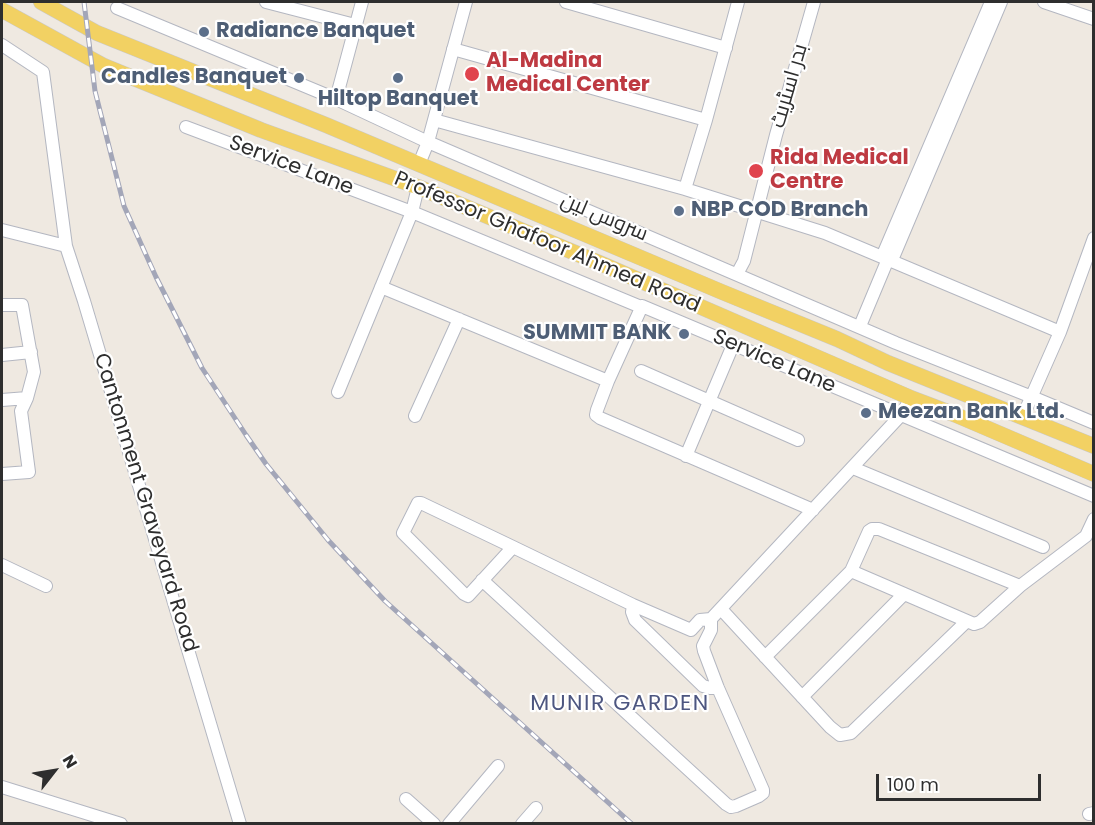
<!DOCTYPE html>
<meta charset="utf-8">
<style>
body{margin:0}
#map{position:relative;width:1095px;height:825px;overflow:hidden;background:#efe9e1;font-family:Poppins,sans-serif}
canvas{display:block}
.frame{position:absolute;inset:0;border:3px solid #2e2e2e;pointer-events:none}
.north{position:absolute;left:24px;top:741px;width:60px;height:60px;-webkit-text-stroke:4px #fff;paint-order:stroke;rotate:59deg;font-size:16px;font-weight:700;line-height:24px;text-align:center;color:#2e2e2e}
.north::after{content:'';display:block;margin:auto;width:21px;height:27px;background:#2e2e2e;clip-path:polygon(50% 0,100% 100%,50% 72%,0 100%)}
.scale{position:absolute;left:876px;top:774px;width:165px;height:27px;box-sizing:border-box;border:3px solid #2e2e2e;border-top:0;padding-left:8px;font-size:18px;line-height:21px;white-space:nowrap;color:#2e2e2e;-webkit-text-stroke:4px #fff;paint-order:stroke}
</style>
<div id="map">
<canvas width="1095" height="825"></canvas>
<div class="frame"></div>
<div class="north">N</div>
<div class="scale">100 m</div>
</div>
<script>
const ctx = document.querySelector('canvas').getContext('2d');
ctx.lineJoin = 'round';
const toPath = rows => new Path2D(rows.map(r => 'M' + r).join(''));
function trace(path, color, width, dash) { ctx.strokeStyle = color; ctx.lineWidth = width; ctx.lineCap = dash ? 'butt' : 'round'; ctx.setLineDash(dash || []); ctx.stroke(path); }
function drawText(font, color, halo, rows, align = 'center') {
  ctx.font = font + ' Poppins,Cairo,sans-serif'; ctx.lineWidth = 4.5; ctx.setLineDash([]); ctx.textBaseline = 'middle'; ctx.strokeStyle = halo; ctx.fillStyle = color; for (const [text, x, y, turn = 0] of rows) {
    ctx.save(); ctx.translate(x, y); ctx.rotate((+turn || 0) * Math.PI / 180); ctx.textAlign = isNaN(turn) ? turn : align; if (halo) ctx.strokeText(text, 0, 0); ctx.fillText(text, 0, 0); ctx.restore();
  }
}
const minor = toPath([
 [266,2,355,25],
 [566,2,726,48],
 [1044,2,1094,19],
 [117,8,336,99,428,142,896,343,1032,397,1094,423],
 [2,45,43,72,66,246],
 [453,49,706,120],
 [336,99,362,2],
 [434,120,685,189,825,233,1060,332],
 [186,127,412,212,641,307,642,306,1094,496],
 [419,164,428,142,466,2],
 [685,189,706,120,738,2],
 [2,230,66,246,84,301,240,824],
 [882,257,991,2],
 [892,260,1001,2],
 [737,274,744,261,776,135,814,2],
 [381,287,608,381],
 [2,305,22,305,34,372,27,398,21,411,29,472,2,474],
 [642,306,608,381,597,410,596,415,600,418,813,510],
 [860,326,888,259],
 [2,355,31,352],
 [641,371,798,440],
 [338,392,412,212,418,187],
 [2,400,27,398],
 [415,416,459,319],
 [1023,416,1060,332,1094,238],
 [686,456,733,345],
 [853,468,1043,547],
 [513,547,468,596,464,594,403,533,418,503,421,503,513,547,633,605,691,630,700,620,711,619,901,415,911,398],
 [2,565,46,586],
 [851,571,974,624,980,622,1020,586,1086,536,1094,519],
 [482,580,726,804,731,807,736,806,759,796,763,793,763,790,718,688,704,651,703,646,711,630,711,619],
 [633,605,632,612,635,620,703,686,710,688,718,688],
 [721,609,830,727,840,735,851,733,967,621],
 [765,657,851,571,869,531,872,529,879,529,1020,586],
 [802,697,904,594],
 [2,787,121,824],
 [406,799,434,824],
 [1089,814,1094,813],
 [449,824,498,766],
 [522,824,536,808]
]);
const major = toPath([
 [41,2,97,33,326,125,722,292,837,339,888,363,1094,446],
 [2,10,104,66,261,130,418,187,604,265,911,398,956,415,1094,474]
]);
const rail = toPath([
 [84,2,95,91,124,206,156,277,202,368,246,435,266,464,328,540,385,601,632,824]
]);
const markers = [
 [204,32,6,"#5c6f8a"],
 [472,74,8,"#e0444e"],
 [299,78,6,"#5c6f8a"],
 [398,78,6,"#5c6f8a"],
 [756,171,8,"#e0444e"],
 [679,211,6,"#5c6f8a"],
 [684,334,6,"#5c6f8a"],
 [866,413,6,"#5c6f8a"]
];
const serviceNames = [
 ["Radiance Banquet",216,32],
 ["Candles Banquet",287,78,"right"],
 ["Hiltop Banquet",398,100,"center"],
 ["NBP COD Branch",691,211],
 ["SUMMIT BANK",672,334,"right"],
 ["Meezan Bank Ltd.",878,413]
];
const healthNames = [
 ["Al-Madina",486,62],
 ["Medical Center",486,86],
 ["Rida Medical",770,159],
 ["Centre",770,183]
];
const streetNames = [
 ["بدر اسٹریٹ",790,86,-74],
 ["Service Lane",291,166,21],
 ["سروس لین",604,218,23],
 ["Professor Ghafoor Ahmed Road",547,243,23],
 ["Service Lane",774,362,23],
 ["Cantonment Graveyard Road",145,503,73]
];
const neighbourhoodNames = [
 ["MUNIR GARDEN",620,704]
];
trace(minor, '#b4b7c1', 14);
trace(major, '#c9c9c9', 16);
trace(minor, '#fff', 12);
trace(major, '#f2d163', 15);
trace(rail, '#a3a6b8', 5);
trace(rail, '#fff', 3, [9]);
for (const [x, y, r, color] of markers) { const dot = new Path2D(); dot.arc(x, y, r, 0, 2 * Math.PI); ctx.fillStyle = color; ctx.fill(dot); trace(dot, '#fff', 2); }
drawText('bold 21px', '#4e5e75', '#fff', serviceNames, 'left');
drawText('bold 21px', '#be3a42', '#fff', healthNames, 'left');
drawText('21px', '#2e2e2e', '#fff', streetNames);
ctx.letterSpacing = '1.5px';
drawText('22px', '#4d5680', '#fff', neighbourhoodNames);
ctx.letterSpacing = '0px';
</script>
